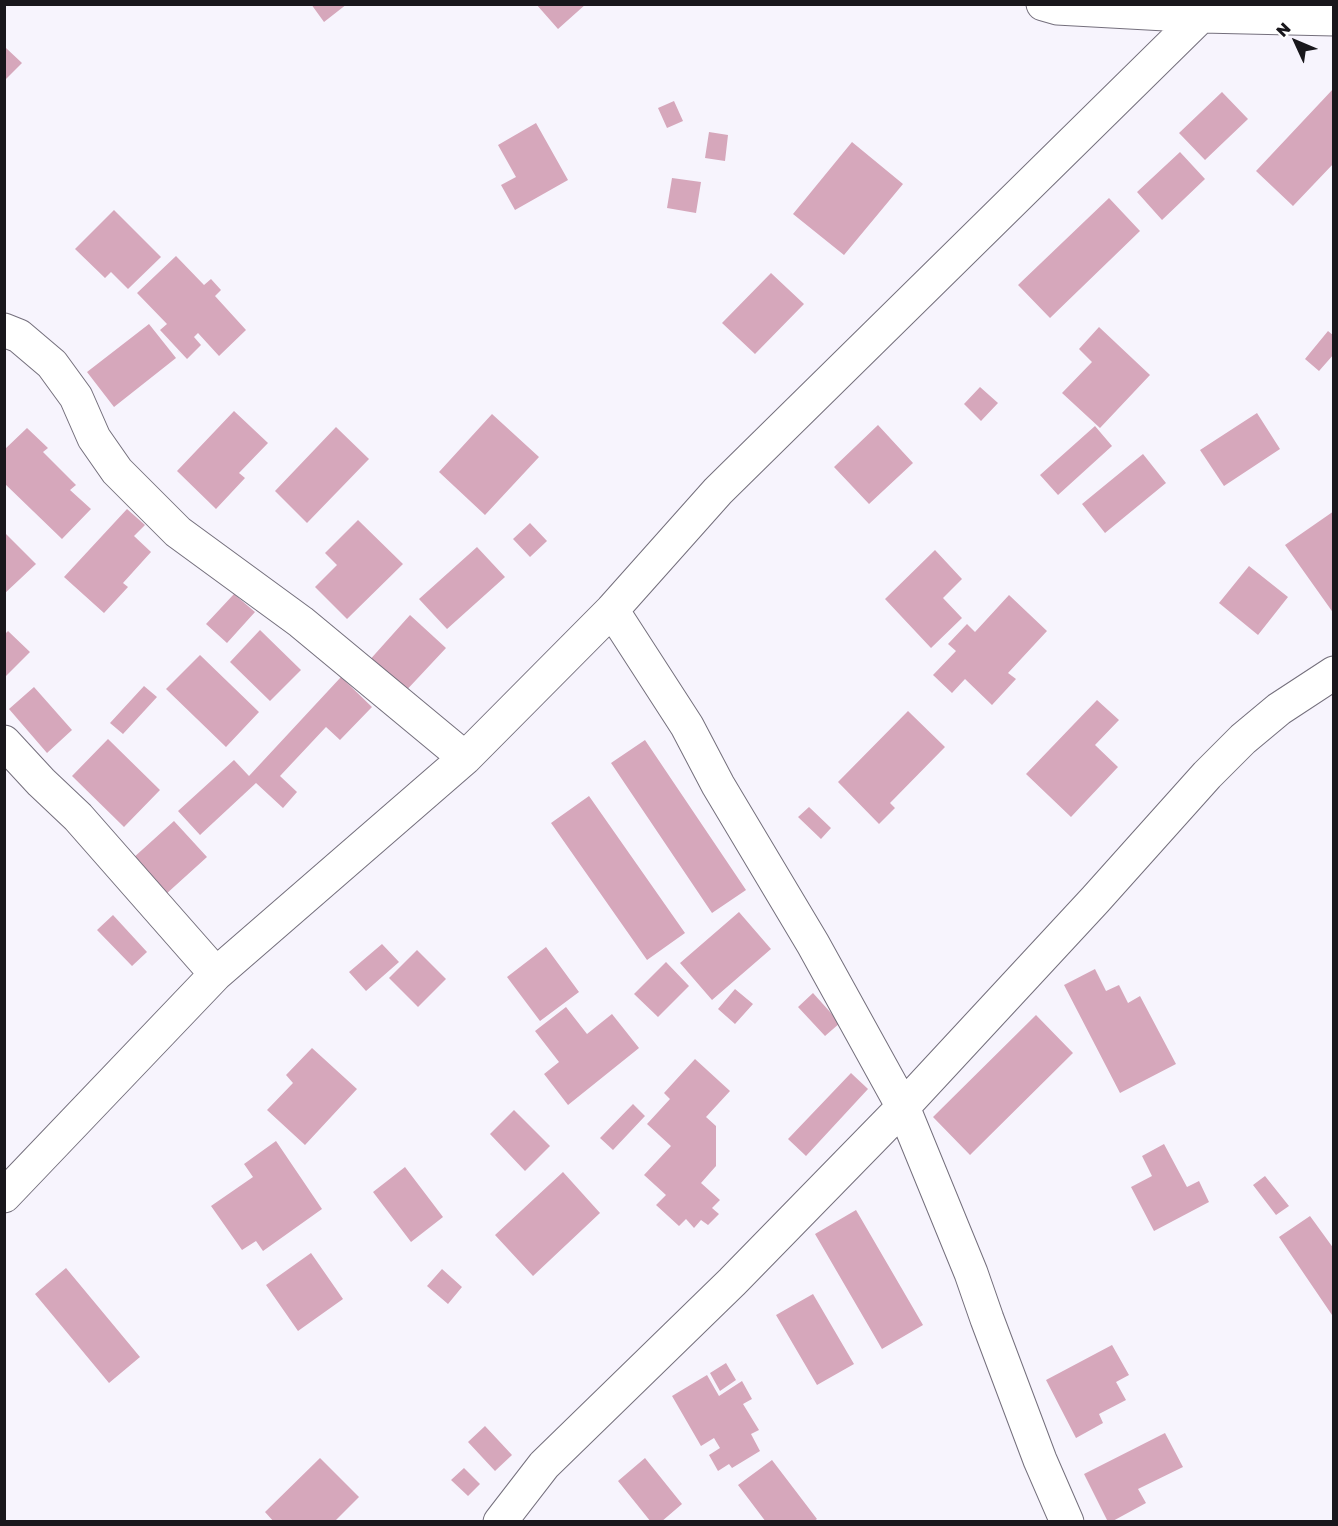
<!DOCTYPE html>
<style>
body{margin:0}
#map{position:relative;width:1338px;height:1526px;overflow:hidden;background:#f7f4fd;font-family:"Golos Text",sans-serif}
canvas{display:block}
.frame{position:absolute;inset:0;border:6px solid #19171c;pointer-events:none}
.north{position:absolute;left:1266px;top:12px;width:60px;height:60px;-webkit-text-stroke:4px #fff;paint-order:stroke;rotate:314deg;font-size:16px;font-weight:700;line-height:24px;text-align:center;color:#19171c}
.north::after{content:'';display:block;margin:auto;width:21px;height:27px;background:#19171c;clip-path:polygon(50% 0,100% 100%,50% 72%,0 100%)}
</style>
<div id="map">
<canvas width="1338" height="1526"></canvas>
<div class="frame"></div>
<div class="north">N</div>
</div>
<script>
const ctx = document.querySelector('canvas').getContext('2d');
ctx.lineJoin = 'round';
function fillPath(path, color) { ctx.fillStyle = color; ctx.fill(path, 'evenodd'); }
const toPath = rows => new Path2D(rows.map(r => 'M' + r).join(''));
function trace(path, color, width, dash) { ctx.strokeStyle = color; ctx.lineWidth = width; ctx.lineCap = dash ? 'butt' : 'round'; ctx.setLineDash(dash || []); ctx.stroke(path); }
const building = toPath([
 [311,4,347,4,324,22],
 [536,4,586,4,558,29],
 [6,48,22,63,4,81,4,49],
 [1334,88,1334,163,1293,206,1256,171],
 [1222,92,1248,119,1205,160,1179,133],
 [674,101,683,121,667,128,658,108],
 [536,123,568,180,515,210,501,185,516,177,498,145],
 [709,132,728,135,725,161,705,158],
 [852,142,903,184,844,255,793,214],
 [1180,152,1205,179,1162,220,1137,192],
 [672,178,701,182,696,213,667,208],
 [1109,198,1140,231,1050,318,1018,285],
 [114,210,161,257,128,289,111,272,105,278,75,249],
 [176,256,204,285,211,279,221,290,215,296,246,330,219,356,198,333,194,337,201,345,187,359,160,330,167,324,137,293],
 [771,273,804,304,755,354,722,323],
 [149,324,176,358,114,407,87,372],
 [1099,327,1150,375,1100,428,1062,393,1092,362,1079,349],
 [1328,331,1334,336,1334,354,1319,371,1305,359],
 [980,387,998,403,981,421,964,404],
 [234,411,268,443,239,473,245,478,216,509,177,471],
 [1257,413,1280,449,1224,486,1200,450],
 [492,414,539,457,485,515,439,472],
 [878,425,913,463,869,504,834,467],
 [1095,426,1112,446,1058,495,1040,475],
 [336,427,369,459,307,523,275,491],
 [27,428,48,448,43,452,76,485,70,490,91,509,62,539,4,483,4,450],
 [1143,454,1166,483,1105,533,1082,504],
 [127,509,145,525,134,536,151,552,123,583,128,587,104,613,64,577],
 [1334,511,1334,555,1332,556,1334,559,1334,614,1285,545],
 [358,520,403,564,347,619,315,587,337,565,325,553],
 [530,523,547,541,530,557,513,539],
 [4,532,36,564,4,594],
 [477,547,505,577,447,629,419,599],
 [935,550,962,579,943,598,962,618,931,648,885,599],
 [1249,566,1288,597,1258,635,1219,603],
 [234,594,255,612,227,643,206,624],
 [1009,595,1047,631,1008,673,1016,679,992,705,965,679,952,693,933,675,956,651,948,644,967,624,975,632],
 [410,615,446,648,402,695,367,663],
 [260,630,301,670,270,701,230,662],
 [8,631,30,652,4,678,4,635],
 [200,655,259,712,226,747,166,689],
 [341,677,372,707,340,740,326,727,280,776,297,792,283,808,256,783,200,835,178,811,234,760,249,776],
 [144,686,157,697,123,734,110,723],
 [34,687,72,730,47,753,9,709],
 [1097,700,1119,720,1095,745,1118,767,1071,817,1026,774],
 [908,711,945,747,890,803,895,808,879,824,838,782],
 [108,739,160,790,124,827,72,776],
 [645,740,746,890,712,913,611,763],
 [589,796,685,933,647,960,551,823],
 [809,807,831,828,821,839,798,817],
 [174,821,207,857,165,895,132,859],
 [739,912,771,949,712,1000,680,963],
 [113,915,147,952,132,966,97,930],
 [382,944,399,962,366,991,349,972],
 [546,947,579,992,540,1021,507,977],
 [417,950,446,979,418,1007,389,978],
 [666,962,689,986,658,1017,634,994],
 [1095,969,1106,991,1119,985,1128,1003,1140,996,1176,1064,1120,1093,1064,985],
 [735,989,753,1004,735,1024,718,1009],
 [813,993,840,1023,825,1036,798,1007],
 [566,1007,587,1034,612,1014,639,1048,568,1105,544,1074,559,1062,535,1031],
 [1036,1015,1073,1053,970,1155,933,1117],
 [312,1048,357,1089,305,1145,267,1110,293,1083,286,1075],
 [695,1059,730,1091,706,1117,716,1126,716,1166,701,1183,720,1200,712,1208,719,1214,708,1225,701,1220,694,1228,686,1219,679,1226,656,1205,666,1195,644,1175,671,1146,647,1124,670,1099,664,1093],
 [851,1073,868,1089,806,1156,788,1139],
 [633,1104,645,1116,613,1150,600,1138],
 [514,1110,550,1146,525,1171,490,1134],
 [276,1141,322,1209,263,1251,256,1241,242,1250,211,1206,253,1177,244,1164],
 [1164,1144,1187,1187,1199,1181,1209,1202,1154,1231,1131,1187,1152,1176,1142,1156],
 [405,1167,443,1217,411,1242,373,1192],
 [563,1172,600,1213,533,1276,495,1235],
 [1265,1176,1289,1206,1276,1215,1253,1185],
 [856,1210,923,1325,882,1349,815,1234],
 [1310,1216,1334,1249,1334,1314,1332,1315,1279,1237],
 [311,1253,343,1299,298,1331,266,1285],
 [66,1268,140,1357,109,1383,35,1294],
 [442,1269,462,1287,448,1304,427,1286],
 [813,1294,854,1364,817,1385,776,1315],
 [1112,1345,1129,1375,1116,1382,1126,1400,1099,1414,1103,1423,1076,1438,1046,1380],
 [726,1363,736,1380,720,1391,710,1373],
 [707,1375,719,1396,742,1381,752,1399,743,1404,759,1430,751,1434,760,1451,732,1468,729,1464,718,1471,709,1455,720,1448,714,1438,701,1446,672,1396],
 [485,1426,512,1455,495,1471,468,1442],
 [1165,1433,1183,1467,1138,1489,1146,1503,1111,1522,1108,1522,1084,1474],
 [320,1458,359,1497,334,1522,274,1522,265,1512],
 [645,1458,682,1504,661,1522,651,1522,618,1481],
 [772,1460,817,1519,813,1522,766,1522,738,1485],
 [464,1468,480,1484,468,1496,451,1480]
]);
const minor = toPath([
 [1043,4,1057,8,1202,16,1334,19],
 [4,330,19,336,52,364,76,397,94,438,117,471,178,532,301,622,465,758],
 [612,610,687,726,718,785,813,944,903,1107,971,1273,987,1319,1040,1460,1067,1522],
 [4,742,41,782,78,817,216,974],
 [4,1196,216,974,465,758,612,610,718,491,1213,4],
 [500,1522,544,1465,732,1282,903,1107,1095,900,1207,775,1243,739,1279,709,1334,673]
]);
fillPath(building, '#d6a7bb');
trace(minor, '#746f7c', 35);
trace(minor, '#fff', 33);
</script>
